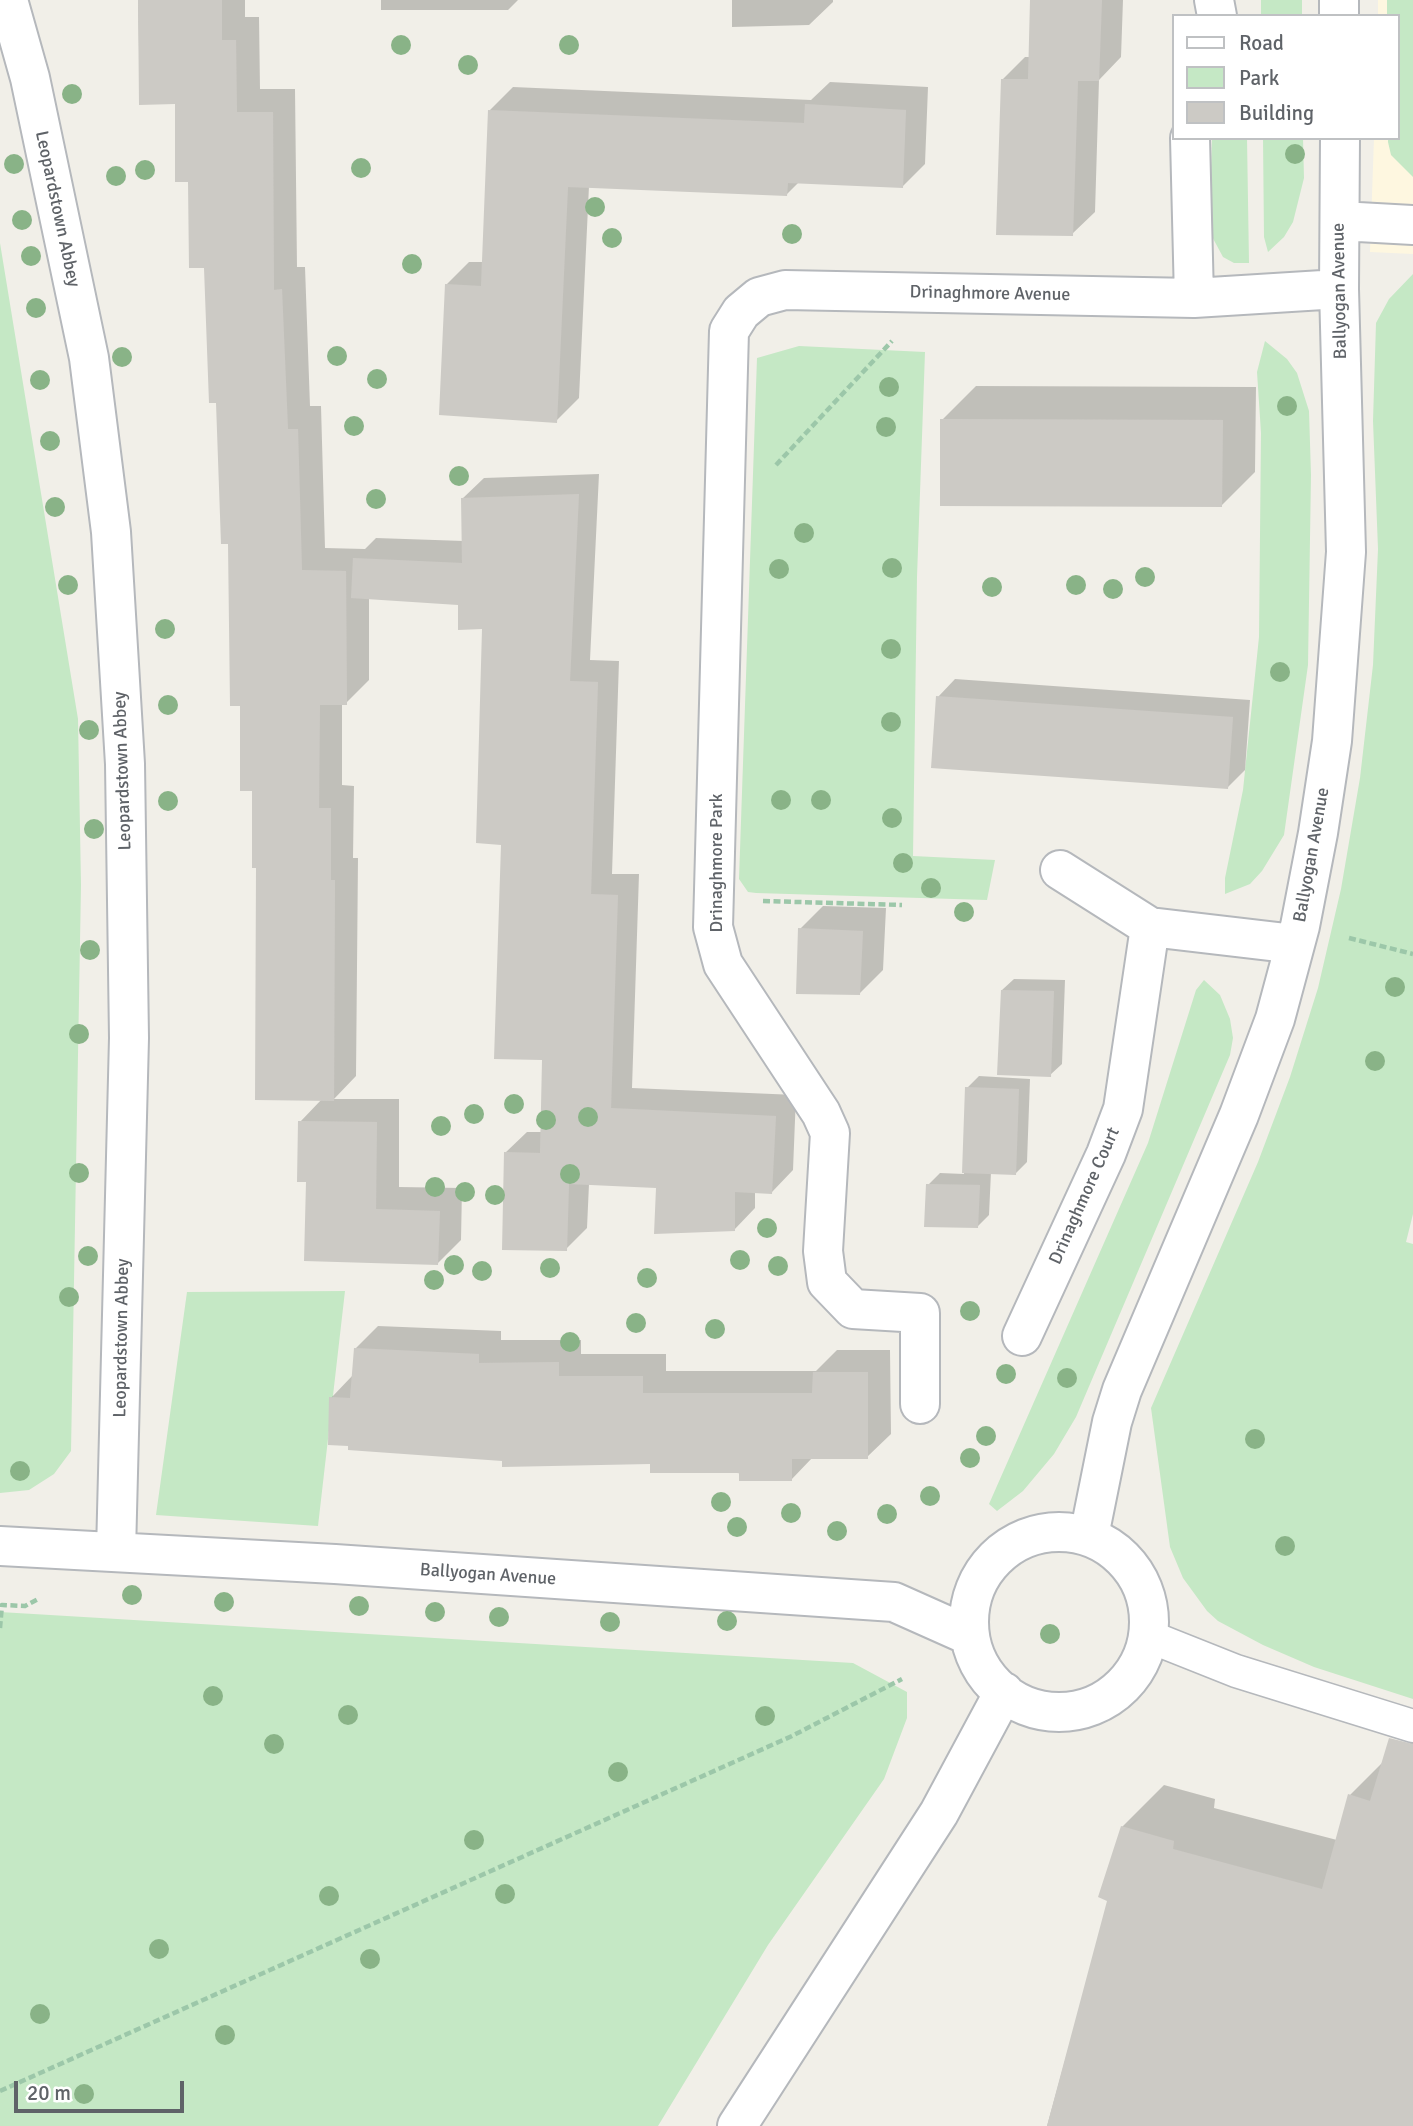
<!DOCTYPE html>
<style>
body{margin:0}
#map{position:relative;width:1413px;height:2126px;overflow:hidden;background:#f1efe8;font-family:Signika,sans-serif}
canvas{display:block}
.legend{position:absolute;left:1172px;top:14px;width:228px;height:126px;box-sizing:border-box;background:#fff;border:2px solid #bfc1c3;margin:0;padding:9px 12px;list-style:none;font-size:21px;color:#5f6368}
.legend li{display:flex;align-items:center;gap:14px;height:35px}
.legend b{width:35px;border:2px solid #bfc1c3}
.scale{position:absolute;left:14px;top:2081px;width:170px;height:32px;box-sizing:border-box;border:4px solid #5f6368;border-top:0;padding-left:9px;font-size:21px;line-height:24px;white-space:nowrap;color:#5f6368;-webkit-text-stroke:5px #fff;paint-order:stroke}
</style>
<div id="map">
<canvas width="1413" height="2126"></canvas>
<ul class="legend">
<li><b style="height:9px;background:#fff"></b>Road</li>
<li><b style="height:19px;background:#c5e8c5"></b>Park</li>
<li><b style="height:19px;background:#cccac5"></b>Building</li>
</ul>
<div class="scale">20 m</div>
</div>
<script>
const ctx = document.querySelector('canvas').getContext('2d');
ctx.lineJoin = 'round';
function fillPath(path, color) { ctx.fillStyle = color; ctx.fill(path, 'evenodd'); }
const toPath = rows => new Path2D(rows.map(r => 'M' + r).join(''));
function trace(path, color, width, dash) { ctx.strokeStyle = color; ctx.lineWidth = width; ctx.lineCap = dash ? 'butt' : 'round'; ctx.setLineDash(dash || []); ctx.stroke(path); }
function drawText(font, color, halo, rows, align = 'center') {
  ctx.font = font + ' Signika,sans-serif'; ctx.lineWidth = 5; ctx.setLineDash([]); ctx.textBaseline = 'middle'; ctx.strokeStyle = halo; ctx.fillStyle = color; for (const [text, x, y, turn = 0] of rows) {
    ctx.save(); ctx.translate(x, y); ctx.rotate((+turn || 0) * Math.PI / 180); ctx.textAlign = isNaN(turn) ? turn : align; if (halo) ctx.strokeText(text, 0, 0); ctx.fillText(text, 0, 0); ctx.restore();
  }
}
const commercial = toPath([
 [1378,0,1413,0,1413,254,1370,252,1374,138,1397,138,1397,16,1378,16]
]);
const green = toPath([
 [1261,0,1302,0,1302,16,1261,16],
 [1387,0,1413,0,1413,177,1391,155,1388,142,1388,138,1397,138,1397,16,1387,16],
 [1212,138,1247,138,1249,263,1234,263,1223,257,1209,231],
 [1263,138,1303,138,1304,178,1293,222,1284,237,1268,252,1264,237],
 [0,243,78,719,81,885,71,1451,54,1474,29,1490,0,1493],
 [1413,274,1413,1214,1406,1242,1413,1244,1413,1699,1314,1667,1263,1645,1218,1621,1207,1611,1183,1578,1170,1547,1151,1408,1258,1162,1290,1077,1318,988,1341,889,1360,778,1373,665,1378,549,1373,421,1376,323,1389,299],
 [1265,341,1287,359,1297,373,1309,411,1311,475,1308,665,1284,835,1262,871,1250,884,1225,894,1225,878,1243,790,1259,637,1261,433,1257,372],
 [799,346,925,352,917,577,913,856,995,860,987,900,756,893,748,892,739,879,757,358],
 [1204,980,1220,995,1230,1019,1233,1038,1230,1055,1076,1417,1054,1454,1023,1491,997,1511,989,1504,1148,1143,1196,990],
 [345,1291,318,1526,156,1515,187,1292],
 [0,1612,853,1663,907,1692,907,1718,884,1779,768,1945,658,2126,0,2126]
]);
const shadow = toPath([
 [138,0,245,0,245,17,259,17,260,89,295,89,297,267,305,267,310,406,321,406,325,548,365,549,376,538,464,541,462,499,484,478,599,474,590,660,619,661,612,874,639,874,632,1088,796,1095,793,1170,772,1192,755,1191,755,1208,734,1230,658,1187,589,1184,587,1228,566,1249,505,1153,527,1132,542,1132,544,1058,503,843,484,628,460,603,369,597,369,680,346,703,342,703,342,785,354,786,353,858,358,858,356,1076,334,1099,399,1099,399,1187,462,1188,461,1240,438,1263,308,1180,300,1122,322,1099,258,867,254,789,242,704,206,266,177,103,140,103],
 [381,0,518,0,508,10,381,10],
 [732,0,833,0,833,2,809,25,732,27],
 [1032,0,1123,0,1121,57,1099,80,1095,212,1072,234,1002,80,1025,57,1030,57],
 [830,82,928,87,925,164,902,187,799,182,787,194,589,186,579,398,556,421,446,285,469,262,483,262,490,110,513,87,811,100],
 [976,386,1256,387,1255,472,1222,505,942,420],
 [955,679,1250,700,1245,770,1228,787,938,697],
 [823,906,886,908,883,970,859,994,800,929],
 [1014,979,1065,980,1062,1064,1050,1075,1002,990],
 [979,1076,1030,1079,1027,1162,1016,1173,991,1172,989,1215,977,1227,928,1185,940,1173,964,1174,967,1088],
 [378,1326,501,1331,501,1340,581,1340,581,1354,666,1354,666,1371,816,1371,837,1350,890,1350,891,1434,867,1457,813,1457,791,1480,652,1462,504,1459,331,1398,353,1375,355,1349],
 [1413,1740,1413,2126,1047,2126,1109,1900,1122,1827,1164,1785,1215,1799,1214,1808,1337,1840,1350,1795,1392,1753,1399,1755]
]);
const building = toPath([
 [138,0,222,0,222,40,236,40,237,112,273,112,274,290,282,289,288,429,298,429,302,570,346,571,347,705,320,705,319,808,331,808,331,880,335,880,334,1101,255,1100,256,868,252,868,252,791,240,791,240,706,230,706,228,544,221,544,216,403,209,403,204,268,189,268,188,182,175,182,175,104,139,105],
 [1030,0,1102,0,1099,81,1078,81,1073,236,996,235,1001,79,1028,79],
 [805,104,906,110,903,188,788,183,787,196,568,187,557,423,439,415,445,284,481,286,488,110,804,123],
 [940,419,1223,420,1222,507,940,506],
 [579,494,570,681,598,682,591,894,618,895,611,1108,776,1116,772,1194,735,1192,735,1231,654,1234,656,1188,569,1184,567,1251,502,1250,504,1152,540,1153,542,1060,494,1059,501,845,476,843,482,629,458,630,458,605,351,598,353,558,462,563,461,498],
 [936,696,1233,717,1228,789,931,768],
 [798,928,863,931,860,995,796,994],
 [1001,990,1054,991,1051,1077,997,1075],
 [965,1087,1019,1089,1016,1175,962,1173],
 [298,1121,377,1122,376,1209,440,1211,438,1265,304,1261,306,1182,297,1182],
 [926,1184,980,1185,978,1228,924,1227],
 [354,1348,479,1354,479,1363,559,1362,559,1376,643,1376,643,1393,812,1393,813,1372,868,1372,868,1459,792,1459,792,1481,739,1481,739,1473,650,1473,650,1464,502,1467,502,1461,348,1450,348,1446,328,1445,329,1397,350,1398],
 [1389,1738,1413,1744,1413,2126,1047,2126,1107,1901,1098,1897,1121,1826,1174,1841,1173,1849,1322,1889,1348,1794,1370,1801]
]);
const path = toPath([
 [776,465,892,341],
 [763,901,902,905],
 [1349,938,1413,954],
 [0,1628,2,1605,25,1606,38,1599],
 [0,2091,792,1736,902,1679]
]);
const service = toPath([
 [1148,1636,1236,1671,1413,1726]
]);
const minor = toPath([
 [8,0,30,78,89,358,111,532,125,764,129,1038,116,1552],
 [1214,0,1217,16],
 [1339,0,1339,16],
 [1190,138,1194,298],
 [1340,221,1413,225],
 [1060,870,1150,927],
 [1022,1336,1106,1154,1123,1109,1150,927,1295,944],
 [920,1404,920,1313,853,1309,827,1282,823,1251,830,1133,821,1113,723,964,713,927,729,331,741,312,759,297,785,290,1194,298,1339,289],
 '969 1622a90 90 0 1 1 180 0a90 90 0 1 1-180 0Z',
 [1089,1536,1112,1422,1122,1390,1239,1115,1275,1019,1300,926,1318,833,1332,741,1346,552,1339,289,1340,138],
 [0,1546,335,1564,894,1602,968,1635],
 [737,2126,939,1813,1004,1692]
]);
const trees = [
 [401,45],
 [569,45],
 [468,65],
 [72,94],
 [1295,154],
 [14,164],
 [361,168],
 [145,170],
 [116,176],
 [595,207],
 [22,220],
 [792,234],
 [612,238],
 [31,256],
 [412,264],
 [36,308],
 [337,356],
 [122,357],
 [377,379],
 [40,380],
 [889,387],
 [1287,406],
 [354,426],
 [886,427],
 [50,441],
 [459,476],
 [376,499],
 [55,507],
 [804,533],
 [892,568],
 [779,569],
 [1145,577],
 [68,585],
 [1076,585],
 [992,587],
 [1113,589],
 [165,629],
 [891,649],
 [1280,672],
 [168,705],
 [891,722],
 [89,730],
 [781,800],
 [821,800],
 [168,801],
 [892,818],
 [94,829],
 [903,863],
 [931,888],
 [964,912],
 [90,950],
 [1395,987],
 [79,1034],
 [1375,1061],
 [514,1104],
 [474,1114],
 [588,1117],
 [546,1120],
 [441,1126],
 [79,1173],
 [570,1174],
 [435,1187],
 [465,1192],
 [495,1195],
 [767,1228],
 [88,1256],
 [740,1260],
 [454,1265],
 [778,1266],
 [550,1268],
 [482,1271],
 [647,1278],
 [434,1280],
 [69,1297],
 [970,1311],
 [636,1323],
 [715,1329],
 [570,1342],
 [1006,1374],
 [1067,1378],
 [986,1436],
 [1255,1439],
 [970,1458],
 [20,1471],
 [930,1496],
 [721,1502],
 [791,1513],
 [887,1514],
 [737,1527],
 [837,1531],
 [1285,1546],
 [132,1595],
 [224,1602],
 [359,1606],
 [435,1612],
 [499,1617],
 [727,1621],
 [610,1622],
 [1050,1634],
 [213,1696],
 [348,1715],
 [765,1716],
 [274,1744],
 [618,1772],
 [474,1840],
 [505,1894],
 [329,1896],
 [159,1949],
 [370,1959],
 [40,2014],
 [225,2035],
 [84,2094]
];
const streetNames = [
 ["Leopardstown Abbey",57,209,78],
 ["Ballyogan Avenue",1340,291,-91],
 ["Drinaghmore Avenue",990,294,1],
 ["Leopardstown Abbey",123,771,-92],
 ["Ballyogan Avenue",1312,855,-80],
 ["Drinaghmore Park",717,863,-90],
 ["Drinaghmore Court",1085,1196,-66],
 ["Leopardstown Abbey",122,1338,-89],
 ["Ballyogan Avenue",488,1575,4]
];
fillPath(commercial, '#fef7e0');
fillPath(green, '#c5e8c5');
fillPath(shadow, '#0003');
fillPath(building, '#cccac5');
trace(service, '#b5b8bc', 35);
trace(minor, '#b5b8bc', 42);
trace(path, '#9cc7a9', 4.5, [7, 3.5]);
trace(service, '#fff', 32);
trace(minor, '#fff', 38);
ctx.fillStyle = '#89b387';
for (const [x, y] of trees) { ctx.beginPath(); ctx.arc(x, y, 10, 0, 2 * Math.PI); ctx.fill(); }
drawText('18px', '#5f6368', '#fff', streetNames);
</script>
